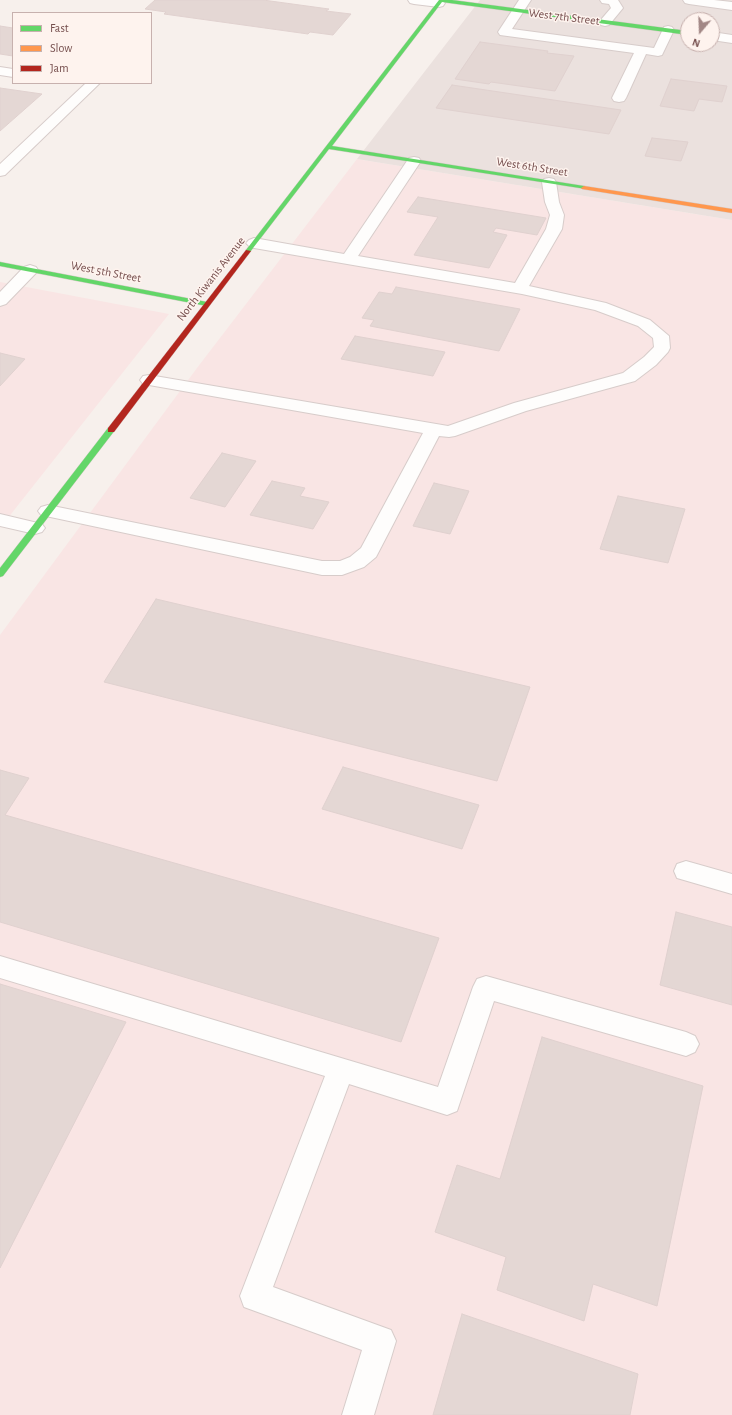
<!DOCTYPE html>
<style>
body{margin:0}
#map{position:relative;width:732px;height:1415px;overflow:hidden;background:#f7f0ec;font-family:"Alegreya Sans",sans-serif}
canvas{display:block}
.legend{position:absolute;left:12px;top:12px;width:140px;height:72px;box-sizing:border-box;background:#fef3ee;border:1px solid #c7b1ae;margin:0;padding:5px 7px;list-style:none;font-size:12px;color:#754e4d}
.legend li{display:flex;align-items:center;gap:8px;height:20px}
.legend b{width:20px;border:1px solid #c7b1ae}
.north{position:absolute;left:680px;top:12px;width:40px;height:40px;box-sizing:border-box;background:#fef3ee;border:1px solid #c7b1ae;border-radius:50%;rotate:199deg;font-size:11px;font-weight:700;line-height:16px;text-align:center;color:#754e4d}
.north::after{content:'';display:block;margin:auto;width:14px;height:18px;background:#a28785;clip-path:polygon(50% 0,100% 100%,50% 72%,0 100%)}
</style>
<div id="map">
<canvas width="732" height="1415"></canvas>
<ul class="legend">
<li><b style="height:5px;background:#63d668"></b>Fast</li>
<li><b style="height:5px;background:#ff974d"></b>Slow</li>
<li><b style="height:5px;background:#b3261e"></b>Jam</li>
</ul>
<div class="north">N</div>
</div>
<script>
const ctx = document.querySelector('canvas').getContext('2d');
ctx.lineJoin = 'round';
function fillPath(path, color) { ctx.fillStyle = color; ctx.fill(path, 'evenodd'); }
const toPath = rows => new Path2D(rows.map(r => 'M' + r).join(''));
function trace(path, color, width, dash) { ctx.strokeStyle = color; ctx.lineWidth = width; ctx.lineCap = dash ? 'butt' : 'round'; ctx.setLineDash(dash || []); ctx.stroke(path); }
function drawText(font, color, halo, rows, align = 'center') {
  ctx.font = font + ' "Alegreya Sans",sans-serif'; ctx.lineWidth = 3; ctx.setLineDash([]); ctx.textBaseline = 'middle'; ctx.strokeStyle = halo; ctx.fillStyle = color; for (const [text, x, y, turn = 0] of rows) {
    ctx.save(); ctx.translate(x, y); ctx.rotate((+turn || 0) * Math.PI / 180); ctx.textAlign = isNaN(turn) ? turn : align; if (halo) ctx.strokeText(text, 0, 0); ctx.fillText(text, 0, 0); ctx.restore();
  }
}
const commercial = toPath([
 [357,159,732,220,732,1415,0,1415,0,635,197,368],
 [0,282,169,314,0,528]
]);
const industrial = toPath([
 [480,0,732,0,732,220,357,159],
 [688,20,712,20,712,44,688,44]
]);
const building = toPath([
 [155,0,263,0,329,9,326,11,351,14,333,35,310,32,308,34,164,14,166,12,145,9,155,0],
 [0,26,13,28,13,56,0,54,0,26],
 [480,42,548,51,547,53,574,56,555,91,491,82,489,84,455,79,480,42],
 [671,79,727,86,722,102,699,99,694,111,660,106,671,79],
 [452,85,621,110,609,134,436,108,452,85],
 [0,88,42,94,0,131,0,88],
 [652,138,688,142,681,161,645,156,652,138],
 [418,197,546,218,537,235,496,228,493,232,507,235,489,268,414,255,438,217,407,212,418,197],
 [396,287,520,309,499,351,370,326,374,320,362,318,379,292,392,294,396,287],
 [355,336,445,352,433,376,341,359,355,336],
 [0,353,25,359,0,386,0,353],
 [222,453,256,461,225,507,190,498,222,453],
 [272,481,305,488,300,496,329,502,313,529,250,515,272,481],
 [434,483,469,491,450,534,413,526,434,483],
 [618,496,685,509,668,563,600,549,618,496],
 [156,599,530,687,497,781,104,682,156,599],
 [343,767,479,805,462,849,322,809,343,767],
 [0,770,29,778,5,815,439,938,401,1042,0,922,0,770],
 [676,912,732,927,732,1005,660,985,676,912],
 [0,984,126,1022,0,1268,0,984],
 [542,1037,703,1086,657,1306,593,1284,584,1321,497,1290,506,1257,435,1232,457,1165,500,1179,542,1037],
 [462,1314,638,1374,630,1415,433,1415,462,1314]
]);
const lane = toPath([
 [408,0,441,0,445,3,443,6,439,7,414,4,410,3,408,0],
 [519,0,531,0,512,29,654,48,664,27,668,26,672,27,674,30,662,55,658,56,646,54,626,98,624,101,619,102,614,101,612,98,634,53,500,35,498,32,519,0],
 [600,0,618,0,623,8,609,25,605,26,601,25,599,22,611,8,609,4,602,3,600,0],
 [683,0,714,0,732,2,732,10,689,4,685,3,683,0],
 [0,67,13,69,13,77,0,75,0,67],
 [86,83,100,83,5,175,0,176,0,164,86,83],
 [414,157,419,158,421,161,358,256,515,283,546,229,550,215,545,202,542,182,544,179,549,178,554,179,556,182,559,202,564,215,562,229,529,286,606,303,650,320,669,336,670,348,668,352,656,365,635,381,526,411,455,436,449,437,439,436,376,557,364,567,342,575,322,575,41,515,38,511,41,507,48,505,322,561,340,561,350,557,361,548,423,433,149,385,143,384,140,380,143,376,149,375,448,426,514,403,623,373,644,357,654,347,653,338,638,326,595,310,522,294,254,248,249,246,246,243,249,240,254,238,344,254,409,158,414,157],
 [30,265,36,267,38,270,36,273,6,304,0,306,0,292,24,267,30,265],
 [0,514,42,524,45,528,42,532,35,534,0,526,0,514],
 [686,861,732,874,732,894,677,878,674,871,677,864,686,861],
 [0,956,438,1087,473,987,477,979,486,976,686,1032,695,1036,699,1044,695,1052,686,1056,494,1001,457,1111,447,1115,349,1084,273,1287,391,1330,396,1341,374,1415,342,1415,362,1350,244,1307,240,1296,325,1076,0,978,0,956]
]);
const street = toPath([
 [712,32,732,35,732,43,712,40,712,32]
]);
const fast = toPath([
 [439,0,452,0,688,31,688,35,442,2,332,146,584,186,587,188,586,189,329,149,250,252,246,252,246,250,439,0],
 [0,262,207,302,210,304,207,306,0,266,0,262],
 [108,428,111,428,115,430,3,576,0,577,0,568,108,428]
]);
const slow = toPath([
 [584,186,732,209,732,213,582,189,581,188,584,186]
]);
const jam = toPath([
 [246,250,251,251,114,432,108,432,108,428,246,250]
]);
const farStreetnames = [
 ["West 7th Street",564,17,7],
 ["West 6th Street",532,167,9],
 ["West 5th Street",106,272,11],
 ["North Kiwanis Avenue",211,279,-52]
];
fillPath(commercial, '#f9e5e4');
fillPath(industrial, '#ebe1de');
fillPath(building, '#e4d7d4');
trace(building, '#e0d1cf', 1);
trace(lane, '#d7ccca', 2);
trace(street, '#d7ccca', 2);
trace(fast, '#d8ccca', 1);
trace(slow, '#d8ccca', 1);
trace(jam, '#d8ccca', 1);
fillPath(lane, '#fefdfc');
fillPath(street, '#fefdfc');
fillPath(fast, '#63d668');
fillPath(slow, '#ff974d');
fillPath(jam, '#b3261e');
drawText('12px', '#754e4d', '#fef3ee', farStreetnames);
</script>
